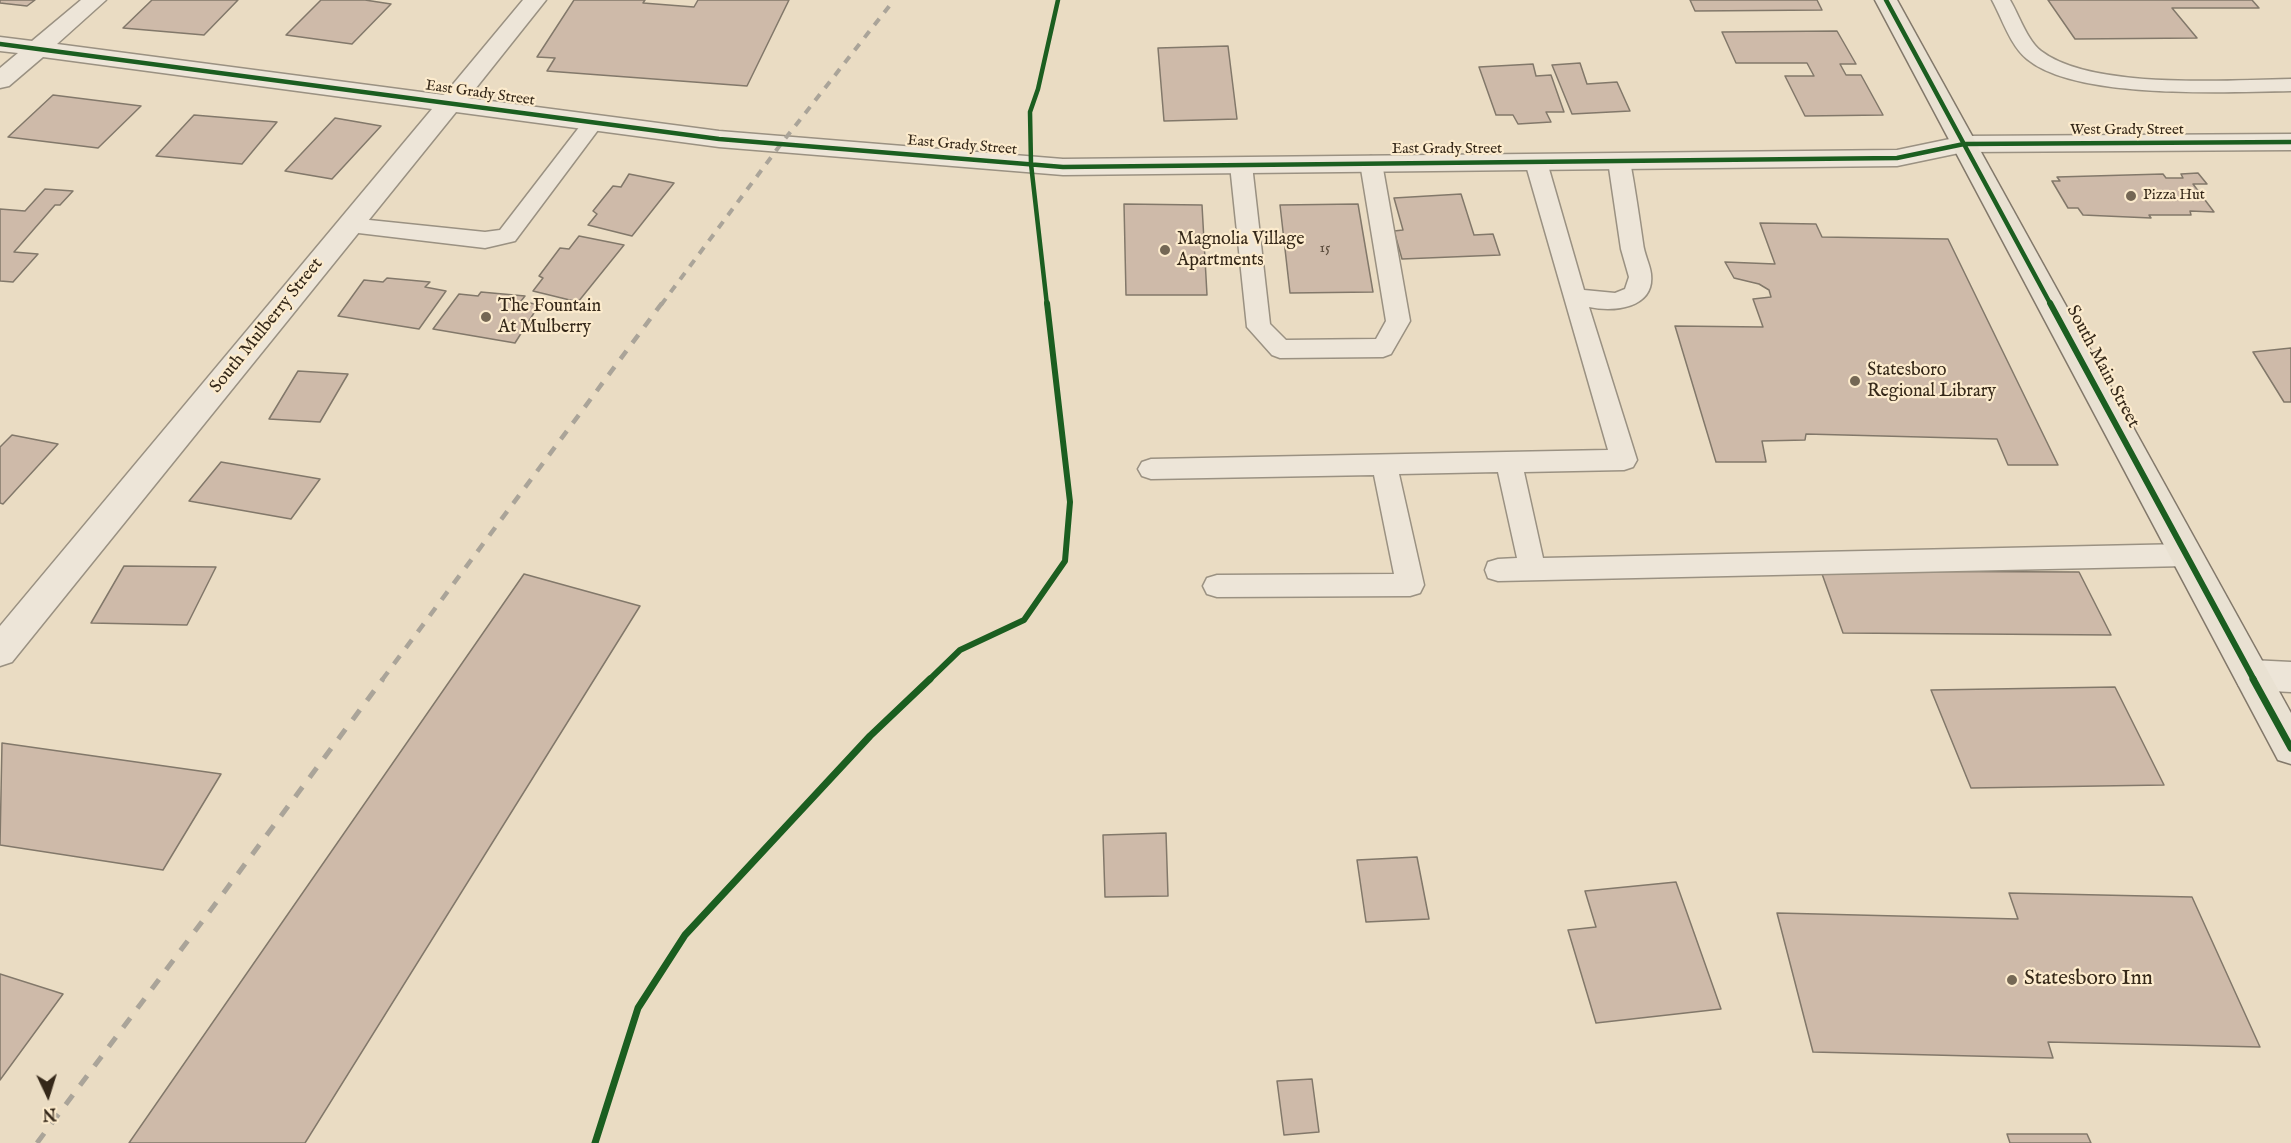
<!DOCTYPE html>
<style>
body{margin:0}
#map{position:relative;width:2291px;height:1143px;overflow:hidden;background:#eadcc3;font-family:"IM FELL English",serif}
canvas{display:block}
.north{position:absolute;left:18px;top:1065px;width:60px;height:60px;-webkit-text-stroke:4px #fcebcd;paint-order:stroke;rotate:176deg;font-size:16px;font-weight:700;line-height:24px;text-align:center;color:#352819}
.north::after{content:'';display:block;margin:auto;width:21px;height:27px;background:#352819;clip-path:polygon(50% 0,100% 100%,50% 72%,0 100%)}
</style>
<div id="map">
<canvas width="2291" height="1143"></canvas>
<div class="north">N</div>
</div>
<script>
const ctx = document.querySelector('canvas').getContext('2d');
ctx.lineJoin = 'round';
function paint(path, color) {
  ctx.fillStyle = color;
  ctx.fill(path, 'evenodd');
}
function stroke(path, color, width, dash) {
  ctx.strokeStyle = color;
  ctx.lineWidth = width;
  ctx.lineCap = dash ? 'butt' : 'round';
  ctx.setLineDash(dash || []);
  ctx.stroke(path);
}
function drawText(font, color, halo, rows, align = 'center') {
  ctx.font = font + ' "IM FELL English",serif';
  ctx.lineWidth = 4.5;
  ctx.setLineDash([]);
  ctx.textBaseline = 'middle';
  ctx.strokeStyle = halo;
  ctx.fillStyle = color;
  for (const [text, x, y, turn = 0] of rows) {
    ctx.save();
    ctx.translate(x, y);
    ctx.rotate((+turn || 0) * Math.PI / 180);
    ctx.textAlign = isNaN(turn) ? turn : align;
    if (halo) ctx.strokeText(text, 0, 0);
    ctx.fillText(text, 0, 0);
    ctx.restore();
  }
}
const building = new Path2D(`
 M 0,0 L 35,0 L 27,6 L 0,3 Z
 M 152,0 L 238,0 L 204,35 L 123,28 Z
 M 321,0 L 365,0 L 391,4 L 352,44 L 286,35 Z
 M 574,0 L 645,0 L 643,3 L 694,7 L 698,0 L 789,0 L 747,86 L 547,71 L 555,58 L 537,57 Z
 M 1690,0 L 1817,0 L 1822,10 L 1695,11 Z
 M 2048,0 L 2252,0 L 2259,8 L 2172,8 L 2197,38 L 2075,39 Z
 M 1837,31 L 1856,64 L 1840,64 L 1846,75 L 1861,75 L 1883,115 L 1805,116 L 1785,76 L 1814,76 L 1807,63 L 1736,63 L 1722,32 Z
 M 1228,46 L 1237,119 L 1164,121 L 1158,48 Z
 M 1580,63 L 1587,84 L 1617,82 L 1630,111 L 1572,114 L 1552,65 Z
 M 1533,64 L 1536,76 L 1551,75 L 1564,112 L 1546,112 L 1551,122 L 1518,124 L 1513,115 L 1496,115 L 1479,67 Z
 M 53,95 L 141,106 L 98,148 L 8,137 Z
 M 194,115 L 277,122 L 242,164 L 156,156 Z
 M 335,118 L 381,126 L 332,179 L 285,171 Z
 M 2198,173 L 2207,184 L 2193,184 L 2214,212 L 2190,211 L 2191,215 L 2149,215 L 2151,218 L 2083,215 L 2078,208 L 2068,208 L 2052,181 L 2060,181 L 2057,177 L 2163,174 L 2166,178 L 2183,178 L 2181,174 Z
 M 629,174 L 674,183 L 632,236 L 588,225 L 597,214 L 593,211 L 613,186 L 621,187 Z
 M 45,189 L 73,191 L 60,205 L 55,205 L 14,252 L 38,254 L 13,282 L 0,281 L 0,209 L 25,211 Z
 M 1461,194 L 1474,235 L 1493,234 L 1500,255 L 1402,259 L 1394,231 L 1403,230 L 1394,198 Z
 M 1124,204 L 1202,205 L 1207,295 L 1126,295 Z
 M 1358,204 L 1373,292 L 1290,293 L 1280,205 Z
 M 1760,223 L 1816,224 L 1822,237 L 1948,239 L 2058,465 L 2008,465 L 1997,439 L 1806,434 L 1805,440 L 1762,441 L 1766,462 L 1716,462 L 1675,326 L 1763,327 L 1753,299 L 1771,297 L 1769,290 L 1759,284 L 1734,278 L 1725,262 L 1775,264 Z
 M 579,236 L 624,245 L 578,302 L 533,291 L 543,278 L 539,276 L 560,248 L 569,249 Z
 M 387,278 L 430,282 L 425,287 L 446,291 L 419,329 L 338,316 L 364,280 L 383,282 Z
 M 481,292 L 525,296 L 521,301 L 539,305 L 515,343 L 433,329 L 459,294 L 478,296 Z
 M 2291,348 L 2291,402 L 2284,402 L 2253,352 Z
 M 298,371 L 348,374 L 320,422 L 269,419 Z
 M 12,435 L 58,444 L 3,504 L 0,503 L 0,447 Z
 M 221,462 L 320,479 L 291,519 L 189,501 Z
 M 124,566 L 216,567 L 187,625 L 91,623 Z
 M 1821,571 L 2079,572 L 2111,635 L 1843,633 Z
 M 524,574 L 640,606 L 305,1143 L 129,1143 Z
 M 2115,687 L 2164,785 L 1971,788 L 1931,690 Z
 M 2,743 L 221,774 L 163,870 L 0,845 Z
 M 1166,833 L 1168,896 L 1105,897 L 1103,835 Z
 M 1417,857 L 1429,919 L 1366,922 L 1357,860 Z
 M 1676,882 L 1721,1009 L 1596,1023 L 1568,930 L 1596,927 L 1585,891 Z
 M 2009,893 L 2192,897 L 2260,1047 L 2048,1042 L 2053,1058 L 1813,1052 L 1777,913 L 2018,919 Z
 M 0,974 L 63,994 L 0,1080 Z
 M 1312,1079 L 1319,1132 L 1284,1135 L 1277,1081 Z
 M 2007,1134 L 2087,1134 L 2091,1143 L 2010,1143 Z`);
paint(building, '#cebaa9');
stroke(building, '#82786a', 1.5);
const lane = new Path2D(`
 M 1992,0 L 2010,0 C 2019,15 2027,40 2041,51 C 2092,90 2228,80 2291,79 L 2291,91 C 2227,92 2076,100 2027,59 C 2010,45 2002,18 1992,0 Z
 M 594,116 L 601,117 L 604,122 L 515,241 L 485,248 L 350,232 L 342,230 L 339,225 L 342,220 L 350,218 L 485,232 L 500,230 L 587,117 Z
 M 1619,154 L 1626,156 L 1630,161 C 1635,188 1639,215 1643,243 C 1644,254 1650,264 1651,274 C 1655,309 1613,312 1589,307 L 1637,460 L 1633,467 L 1624,470 L 1524,472 L 1543,558 L 2186,544 L 2195,547 L 2199,555 L 2195,563 L 2186,566 L 1498,581 L 1488,578 L 1485,570 L 1488,562 L 1498,559 L 1517,558 L 1498,472 L 1399,474 L 1424,585 L 1420,593 L 1410,596 L 1217,597 L 1207,594 L 1203,586 L 1207,578 L 1217,575 L 1394,574 L 1374,475 L 1151,479 L 1142,476 L 1138,469 L 1142,462 L 1151,459 L 1608,450 L 1525,162 L 1529,157 L 1536,155 L 1543,157 L 1547,162 L 1584,290 L 1615,293 L 1625,289 L 1629,277 L 1621,249 L 1608,161 L 1612,156 Z
 M 1371,156 L 1378,158 L 1382,163 L 1410,321 L 1391,354 L 1383,357 L 1280,358 L 1272,355 L 1247,327 L 1230,165 L 1234,160 L 1241,158 L 1248,160 L 1252,165 L 1270,324 L 1286,340 L 1376,339 L 1386,321 L 1360,163 L 1364,158 Z`);
const street = new Path2D(`
 M 81,0 L 106,0 L 57,44 L 444,95 L 523,0 L 546,0 L 468,98 L 719,131 L 1063,159 L 1897,150 L 1964,136 L 2291,134 L 2291,150 L 1964,152 L 1897,166 L 1063,175 L 719,147 L 456,112 L 12,662 L 0,666 L 0,626 L 432,109 L 43,57 L 9,86 L 0,88 L 0,68 L 18,53 L 0,51 L 0,37 L 32,41 Z
 M 2251,660 L 2291,662 L 2291,692 L 2251,690 L 2239,686 L 2234,675 L 2239,664 Z`);
const primary = new Path2D(`
 M 1875,0 L 1897,0 L 2291,713 L 2291,764 L 2278,760 Z`);
stroke(lane, '#9a9182', 3);
stroke(street, '#9a9182', 3);
stroke(primary, '#82786a', 3);
paint(lane, '#ede5d8');
paint(street, '#ede5d8');
paint(primary, '#e9e1d2');
stroke(new Path2D(`
 M 661,305 L 781,144 L 894,0`), '#aaa499', 4, [8, 8]);
stroke(new Path2D(`
 M 382,680 L 662,303`), '#aaa499', 4.5, [10, 10]);
stroke(new Path2D(`
 M 37,1143 L 383,679`), '#aaa499', 5, [12, 12]);
stroke(new Path2D(`
 M 1886,0 L 2051,305
 M 0,44 L 719,139 L 1063,167 L 1897,158 L 1964,144 L 2291,142
 M 1047,305 L 1031,164 L 1030,112 L 1038,89 L 1058,0`), '#1b5e20', 4.5);
stroke(new Path2D(`
 M 2050,303 L 2254,680
 M 929,680 L 960,650 L 1024,620 L 1065,561 L 1070,502 L 1047,303`), '#1b5e20', 6);
stroke(new Path2D(`
 M 2253,679 L 2291,748
 M 595,1143 L 638,1008 L 685,935 L 870,736 L 930,679`), '#1b5e20', 7);
for (const [x, y, r, color] of [
 [2131,196,6,"#746754"],
 [1165,250,6,"#746754"],
 [486,317,6,"#746754"],
 [1855,381,6,"#746754"],
 [2012,980,6,"#746754"]
]) {
  const dot = new Path2D();
  dot.arc(x, y, r, 0, 2 * Math.PI);
  ctx.fillStyle = color;
  ctx.fill(dot);
  stroke(dot, '#fcebcd', 2);
}
drawText('15px', '#352819', '#fcebcd', [
 ["East Grady Street",480,94,8],
 ["West Grady Street",2127,131],
 ["East Grady Street",962,146,5],
 ["East Grady Street",1447,150]
]);
drawText('15px', '#352819', '#fcebcd', [
 ["Pizza Hut",2143,196]
], 'left');
drawText('15px', '#5b4c3d', null, [
 ["15",1325,249]
]);
drawText('18px', '#352819', '#fcebcd', [
 ["Magnolia Village",1177,240],
 ["Apartments",1177,261],
 ["The Fountain",498,307],
 ["At Mulberry",498,328],
 ["Statesboro",1867,371],
 ["Regional Library",1867,392]
], 'left');
drawText('18px', '#352819', '#fcebcd', [
 ["South Mulberry Street",267,326,-51],
 ["South Main Street",2102,367,62]
]);
drawText('21px', '#352819', '#fcebcd', [
 ["Statesboro Inn",2024,980]
], 'left');
</script>
